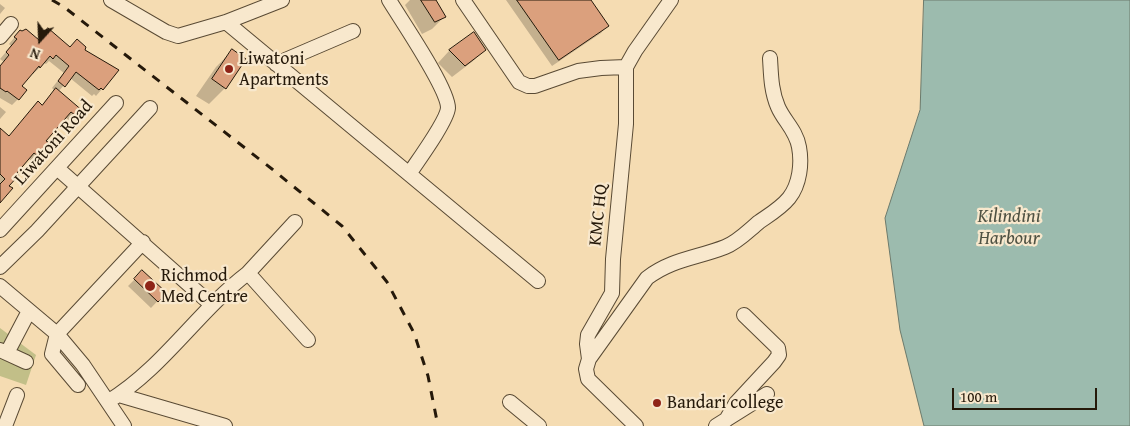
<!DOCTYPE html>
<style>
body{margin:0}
#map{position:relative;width:1130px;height:426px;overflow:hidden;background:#f5dcb2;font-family:"Gentium Book Plus",serif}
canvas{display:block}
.north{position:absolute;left:15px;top:15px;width:50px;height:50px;-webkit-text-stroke:4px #f8e8cd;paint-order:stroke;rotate:200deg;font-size:14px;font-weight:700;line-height:20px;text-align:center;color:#25190a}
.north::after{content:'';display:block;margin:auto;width:18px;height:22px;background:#25190a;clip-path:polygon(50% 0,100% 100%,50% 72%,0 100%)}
.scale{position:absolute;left:952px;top:388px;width:145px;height:22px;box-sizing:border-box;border:2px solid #25190a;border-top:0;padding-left:6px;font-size:15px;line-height:18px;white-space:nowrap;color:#25190a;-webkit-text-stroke:4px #f8e8cd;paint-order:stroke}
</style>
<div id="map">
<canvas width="1130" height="426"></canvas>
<div class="north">N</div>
<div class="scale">100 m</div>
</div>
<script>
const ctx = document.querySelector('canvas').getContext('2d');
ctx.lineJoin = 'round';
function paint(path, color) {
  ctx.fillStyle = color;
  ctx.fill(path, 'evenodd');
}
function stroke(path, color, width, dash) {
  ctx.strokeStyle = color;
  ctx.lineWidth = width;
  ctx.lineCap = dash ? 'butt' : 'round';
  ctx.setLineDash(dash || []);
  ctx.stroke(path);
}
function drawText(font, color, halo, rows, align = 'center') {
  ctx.font = font + ' "Gentium Book Plus",serif';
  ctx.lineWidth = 4.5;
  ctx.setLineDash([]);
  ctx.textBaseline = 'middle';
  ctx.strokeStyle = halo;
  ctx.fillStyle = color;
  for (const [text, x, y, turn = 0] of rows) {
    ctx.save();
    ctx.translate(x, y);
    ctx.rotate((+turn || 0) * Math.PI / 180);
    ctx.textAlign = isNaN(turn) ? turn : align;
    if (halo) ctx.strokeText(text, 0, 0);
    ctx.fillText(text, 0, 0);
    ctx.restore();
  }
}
paint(new Path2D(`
 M 0,328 L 36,355 L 26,385 L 0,376 Z`), '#c2bf88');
const water = new Path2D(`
 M 924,0 L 1130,0 L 1130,426 L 924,426 L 900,330 L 885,218 L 920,110 Z`);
paint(water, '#9cbbae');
stroke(water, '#6c7a6c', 1);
paint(new Path2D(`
 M 410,0 L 435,0 L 444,17 L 432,29 L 422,34 L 405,5 Z
 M 506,0 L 590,0 L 607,26 L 601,33 L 552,66 Z
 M 0,4 L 5,8 L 0,14 Z
 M 48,30 L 70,48 L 84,51 L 102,89 L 96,96 L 94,94 L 92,96 L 70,78 L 58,92 L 82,112 L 72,123 L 65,117 L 45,141 L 38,156 L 32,162 L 28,158 L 15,173 L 0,202 L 0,143 L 9,137 L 38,102 L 42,106 L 55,91 L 52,88 L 64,73 L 49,61 L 46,64 L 44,63 L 33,74 L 32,72 L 20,86 L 18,99 L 12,105 L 0,98 L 0,67 L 4,62 L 0,59 L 11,46 L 9,44 L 20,31 L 39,40 Z
 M 474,34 L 485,49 L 473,61 L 452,77 L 438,63 L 449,51 Z
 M 232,51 L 225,88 L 209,104 L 196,96 L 216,67 Z
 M 0,107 L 6,112 L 0,119 Z
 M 142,272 L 165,293 L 151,308 L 128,286 Z`), '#0003');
const building = new Path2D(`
 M 421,0 L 436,0 L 446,17 L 435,22 Z
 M 517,0 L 591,0 L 609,26 L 559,60 Z
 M 48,28 L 70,47 L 77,39 L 86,47 L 85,50 L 119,70 L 103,90 L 101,88 L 99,90 L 76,72 L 65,87 L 58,81 L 69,66 L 56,55 L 53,59 L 50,56 L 40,68 L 39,66 L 22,86 L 27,90 L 19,100 L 7,91 L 6,92 L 0,88 L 0,66 L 9,55 L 6,52 L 17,39 L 14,37 L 20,30 L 22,31 L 26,29 L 39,40 Z
 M 474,32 L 486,50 L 465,66 L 449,50 Z
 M 232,49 L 246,59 L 226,89 L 212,79 Z
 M 56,88 L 84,112 L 79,118 L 71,112 L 46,141 L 50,143 L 39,157 L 34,153 L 17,173 L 19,175 L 9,186 L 13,188 L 0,203 L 0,184 L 5,179 L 0,174 L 0,128 L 9,136 L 38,101 L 42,105 Z
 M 142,270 L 167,293 L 158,302 L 134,279 Z`);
paint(building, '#dba07d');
stroke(building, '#25190a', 1);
const minor = new Path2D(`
 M 111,0 L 166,32 L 178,36 L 226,22 L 282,0
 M 389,0 C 401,20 448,88 448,108 C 447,121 417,162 409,174
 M 463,0 L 519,82 L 528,86 L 535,86 L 578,71 L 601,68 L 626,67
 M 226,22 L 538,281
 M 0,37 L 11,24
 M 276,64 L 353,31
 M 57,168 L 212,305
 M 0,230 L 116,103
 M 0,267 L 37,231 L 150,108
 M 248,273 L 295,222
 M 0,286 L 57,334 L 83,365 L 124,426
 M 0,350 L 26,362
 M 7,353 L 29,311
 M 589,359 L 587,344 L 588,335 L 612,293 L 613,259 L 626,124 L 626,67 L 635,51 L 671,0
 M 78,385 L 52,354 L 57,334 L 143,242
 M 119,395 L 225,426
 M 109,401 C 163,368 198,311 248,273 L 308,340
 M 510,402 L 539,426
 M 726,420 L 736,403 L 774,362 L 779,355 L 778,348 L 744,315
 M 5,426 L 17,395
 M 636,426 L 588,379 L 586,369 L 589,359 L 647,278 C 672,259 697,258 725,247 C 738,242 748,231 759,222 C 769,215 781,208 789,198 C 800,184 802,163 799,147 C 796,130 784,121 778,107 C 771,91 771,74 770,58
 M 716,426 L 767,394`);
stroke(minor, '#594a34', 16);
stroke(minor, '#f8e8cd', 14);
stroke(new Path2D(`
 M 52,0 L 64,7 L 272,169 L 342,226 L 387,282 L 414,333 L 428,376 L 438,426`), '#25190a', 3, [9, 9]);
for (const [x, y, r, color] of [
 [229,69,5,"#8f2418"],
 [150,286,6,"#8f2418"],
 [657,403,5,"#8f2418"]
]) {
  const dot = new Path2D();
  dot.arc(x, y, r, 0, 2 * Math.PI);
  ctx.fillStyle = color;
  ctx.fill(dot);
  stroke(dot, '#f8e8cd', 2);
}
drawText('18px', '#25190a', '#f8e8cd', [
 ["Liwatoni",239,59],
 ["Apartments",239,80],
 ["Richmod",161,276],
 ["Med Centre",161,297],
 ["Bandari college",667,403]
], 'left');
drawText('18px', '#25190a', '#f8e8cd', [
 ["Liwatoni Road",54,143,-48],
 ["KMC HQ",599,215,-84]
]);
drawText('italic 19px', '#4f5243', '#f8e8cd', [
 ["Kilindini",1009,217],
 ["Harbour",1009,239]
]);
</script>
